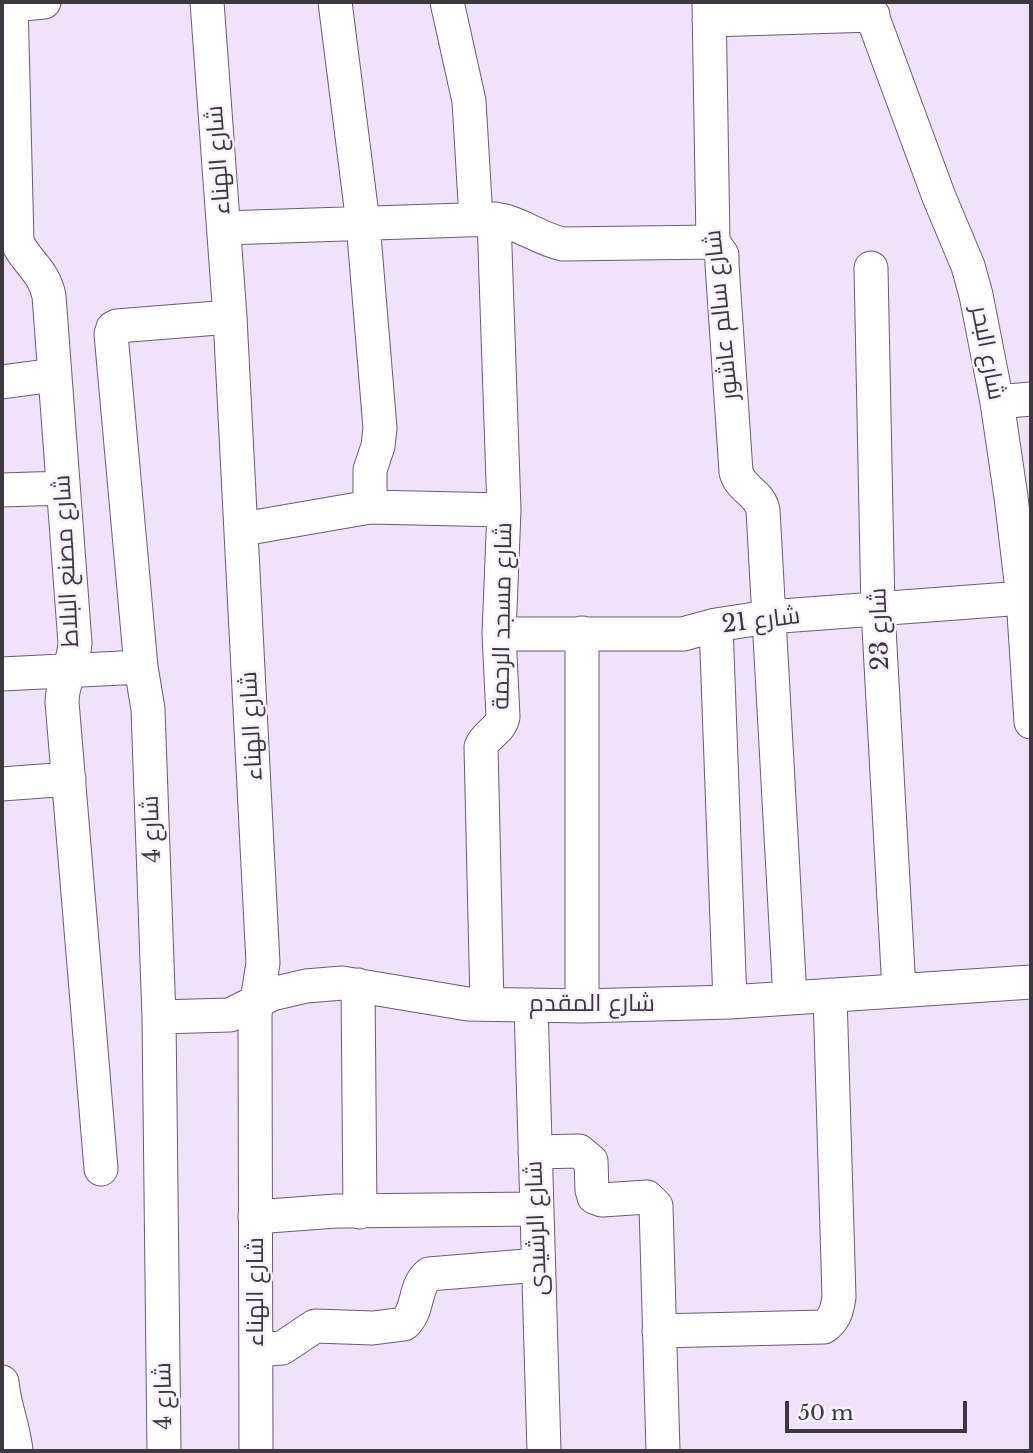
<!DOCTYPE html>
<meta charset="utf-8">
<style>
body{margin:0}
#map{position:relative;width:1033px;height:1453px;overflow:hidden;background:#f0e2f9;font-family:"Libre Baskerville",serif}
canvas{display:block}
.frame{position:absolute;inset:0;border:4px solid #3d3740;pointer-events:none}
.scale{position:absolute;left:785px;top:1401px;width:182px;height:32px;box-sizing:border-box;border:4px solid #3d3740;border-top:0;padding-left:9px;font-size:21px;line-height:24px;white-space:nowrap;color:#3d3740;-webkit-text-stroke:5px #f8f2fc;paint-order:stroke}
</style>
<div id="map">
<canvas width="1033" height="1453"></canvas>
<div class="frame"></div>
<div class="scale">50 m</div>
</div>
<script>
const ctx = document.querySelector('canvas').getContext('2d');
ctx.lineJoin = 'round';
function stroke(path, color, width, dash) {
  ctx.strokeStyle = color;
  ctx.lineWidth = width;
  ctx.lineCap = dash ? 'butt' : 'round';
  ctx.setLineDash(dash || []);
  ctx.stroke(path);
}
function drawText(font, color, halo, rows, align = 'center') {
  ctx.font = font + ' "Libre Baskerville",Cairo,serif';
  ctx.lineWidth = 5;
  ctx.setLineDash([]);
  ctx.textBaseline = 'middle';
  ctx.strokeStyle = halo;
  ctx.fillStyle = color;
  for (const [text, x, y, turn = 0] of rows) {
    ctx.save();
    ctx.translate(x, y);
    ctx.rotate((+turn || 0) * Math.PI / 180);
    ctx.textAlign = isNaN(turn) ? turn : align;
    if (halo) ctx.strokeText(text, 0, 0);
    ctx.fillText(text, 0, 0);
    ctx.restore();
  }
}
const minor = new Path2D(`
 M 11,2 L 17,242 C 27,263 44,271 49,296 L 75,643 C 74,664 62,681 62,702 L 101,1169
 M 207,2 L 230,317 L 263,963 L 255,1014 L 256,1451
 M 335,2 L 363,223 L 380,428 L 378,446 L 370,470 L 370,507
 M 447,2 L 469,101 L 476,219
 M 709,2 L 713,242 L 722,255 L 722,264 L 736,472 C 741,490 759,492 763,510 L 790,998
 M 867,2 L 939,197 L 968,266 L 976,295 L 997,402 L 1011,497 L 1023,598 L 1031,722
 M 2,6 L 44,2
 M 709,20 L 873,15
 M 224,228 L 494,219 C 520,222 538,239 563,244 L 713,242
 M 871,268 L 878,610 L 899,990
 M 2,382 L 55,375
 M 997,402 L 1031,399
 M 2,490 L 63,488
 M 243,529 L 370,507 L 504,510
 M 716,625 L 730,1002
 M 582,633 L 582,1006
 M 499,634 L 683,634 L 716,625 L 768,617 L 1023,598
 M 2,674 L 141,667
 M 2,784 L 69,779
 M 358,985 L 360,1212
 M 487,1004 L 481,747 C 486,734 500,731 503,717 L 499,634 L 504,510 L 494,219
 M 531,1005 L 544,1451
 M 159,1017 L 230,1015 L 272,994 L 306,986 L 342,983 L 468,1004 L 582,1006 L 730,1002 L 1031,982
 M 535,1152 L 579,1151 L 591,1161 L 592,1190 L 594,1197 L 602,1200 L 647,1197 L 656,1206 L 663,1451
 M 255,1217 L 336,1211 L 537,1209
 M 659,1331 L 824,1327 C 835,1319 837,1310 839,1297 L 830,995
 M 256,1350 L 282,1348 L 315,1326 L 373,1328 L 404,1324 C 420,1310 413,1287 429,1274 L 538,1265
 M 2,1382 C 4,1406 14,1428 16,1451
 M 164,1451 L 159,1017 L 148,709 L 141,667 L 111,334 L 113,328 L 117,326 L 230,317`);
stroke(minor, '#695d71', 35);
stroke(minor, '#fff', 33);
drawText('24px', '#3d3740', '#f8f2fc', [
 ["شارع الهناء",219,160,-94],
 ["شارع سالم عاشور",722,315,-96],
 ["شارع البحر",987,353,79],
 ["شارع مصنع البلاط",67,561,-93],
 ["شارع مسجد الرحمة",503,616,-89],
 ["شارع 21",761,621,-7],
 ["شارع 23",880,629,-92],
 ["شارع الهناء",252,726,-93],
 ["شارع 4",152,829,-92],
 ["شارع المقدم",592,1004],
 ["شارع الرشيدى",537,1228,-92],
 ["شارع الهناء",256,1292,-90],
 ["شارع 4",164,1396,-91]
]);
</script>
